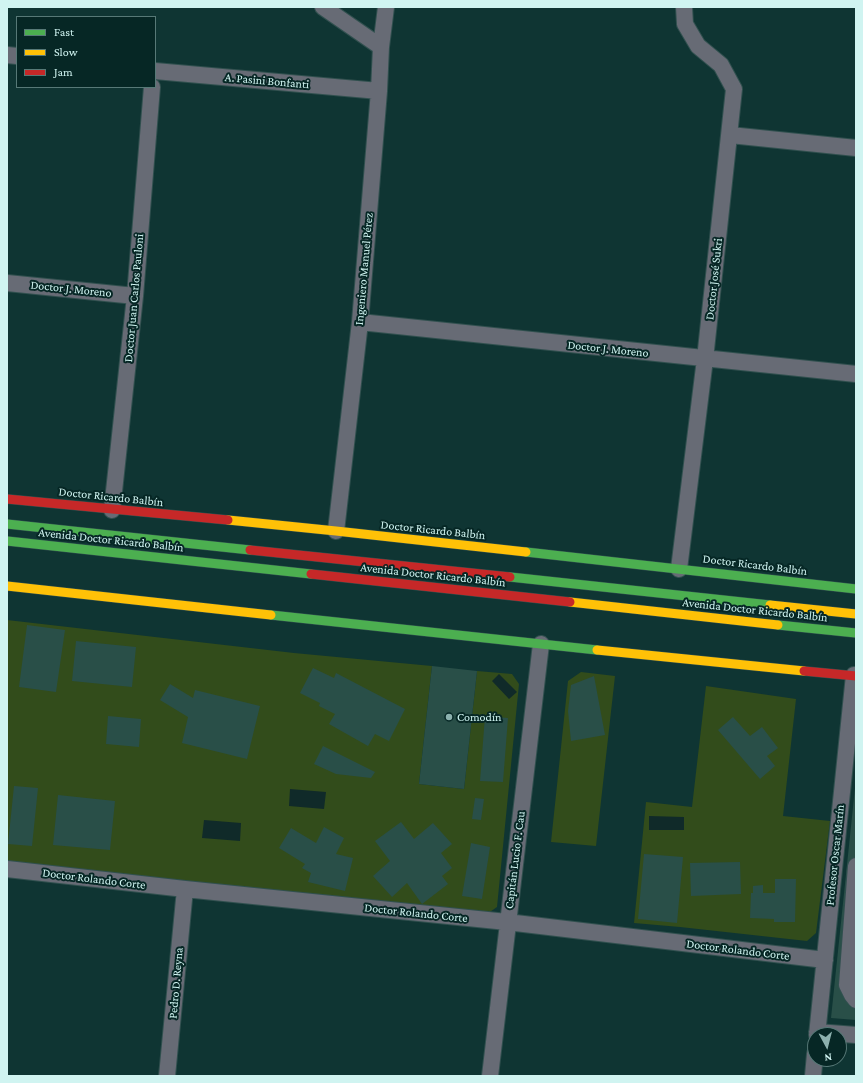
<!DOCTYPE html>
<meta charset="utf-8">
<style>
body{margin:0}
#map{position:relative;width:863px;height:1083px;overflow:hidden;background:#0f3533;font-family:"Crimson Pro",serif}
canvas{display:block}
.frame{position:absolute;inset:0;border:8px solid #d0f4f1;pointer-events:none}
.legend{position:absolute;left:16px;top:16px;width:140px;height:72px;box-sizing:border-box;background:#062725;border:1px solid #577977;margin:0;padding:5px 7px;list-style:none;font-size:12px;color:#d0f4f1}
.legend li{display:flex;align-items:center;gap:8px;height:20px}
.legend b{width:20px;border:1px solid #577977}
.north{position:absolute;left:807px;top:1027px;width:40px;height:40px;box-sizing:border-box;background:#062725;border:1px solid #577977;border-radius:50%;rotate:173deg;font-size:11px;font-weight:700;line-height:16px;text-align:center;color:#d0f4f1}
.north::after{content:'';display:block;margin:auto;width:14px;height:18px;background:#8cb1ae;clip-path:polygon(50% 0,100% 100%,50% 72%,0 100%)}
</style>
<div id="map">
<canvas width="863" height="1083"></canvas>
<div class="frame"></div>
<ul class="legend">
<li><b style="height:5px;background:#4caf50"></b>Fast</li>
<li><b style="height:5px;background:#ffc107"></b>Slow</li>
<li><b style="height:5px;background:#c62828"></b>Jam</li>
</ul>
<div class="north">N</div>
</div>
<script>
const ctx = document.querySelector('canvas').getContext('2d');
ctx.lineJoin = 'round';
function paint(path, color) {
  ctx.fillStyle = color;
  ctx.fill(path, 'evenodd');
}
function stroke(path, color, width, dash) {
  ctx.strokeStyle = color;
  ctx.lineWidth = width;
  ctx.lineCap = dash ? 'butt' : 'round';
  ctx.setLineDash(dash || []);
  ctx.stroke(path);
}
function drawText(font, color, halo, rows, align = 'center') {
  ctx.font = font + ' "Crimson Pro",serif';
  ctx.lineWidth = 4;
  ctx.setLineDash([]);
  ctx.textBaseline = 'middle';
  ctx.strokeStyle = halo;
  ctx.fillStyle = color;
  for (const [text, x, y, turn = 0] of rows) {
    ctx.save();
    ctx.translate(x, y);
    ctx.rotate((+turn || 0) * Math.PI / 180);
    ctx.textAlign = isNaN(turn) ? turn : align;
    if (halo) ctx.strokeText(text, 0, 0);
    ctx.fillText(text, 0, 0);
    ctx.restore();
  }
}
paint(new Path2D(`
 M 7,620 L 294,653 L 432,666 L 419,784 L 464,789 L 477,671 L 512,674 L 519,684 L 497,907 L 487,914 L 7,862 Z
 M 581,672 L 615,676 L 596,846 L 551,842 L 568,681 Z
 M 706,686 L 796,699 L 783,816 L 830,821 L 816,933 L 807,941 L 680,927 L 634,923 L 646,802 L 692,807 Z`), '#324c1b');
paint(new Path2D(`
 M 499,674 L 517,692 L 509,699 L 492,681 Z
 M 290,789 L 326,792 L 324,809 L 289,806 Z
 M 649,816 L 684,817 L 684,830 L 649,830 Z
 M 204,820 L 241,823 L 240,841 L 202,838 Z`), '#102a29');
paint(new Path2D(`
 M 27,625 L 65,630 L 56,692 L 19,687 Z
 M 76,641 L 136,647 L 132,687 L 72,681 Z
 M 432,666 L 477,671 L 464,789 L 419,784 Z
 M 313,668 L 334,678 L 336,673 L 405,709 L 389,741 L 375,734 L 368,746 L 329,724 L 335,714 L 319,706 L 320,703 L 300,693 Z
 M 594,676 L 605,735 L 571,741 L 568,711 L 571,685 Z
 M 170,684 L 193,698 L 195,690 L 260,706 L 247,759 L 182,743 L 188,717 L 160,700 Z
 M 108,716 L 141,719 L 139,747 L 106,744 Z
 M 485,716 L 508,718 L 503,782 L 480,781 Z
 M 733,717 L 750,736 L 762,727 L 778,748 L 767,756 L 775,766 L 760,779 L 718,730 Z
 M 323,746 L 375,772 L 371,778 L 336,774 L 314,764 Z
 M 14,786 L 38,788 L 32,846 L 8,844 Z
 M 855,788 L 856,788 L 856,1020 L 831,1018 Z
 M 58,795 L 115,801 L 110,850 L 53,845 Z
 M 475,798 L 484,799 L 481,820 L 472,819 Z
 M 401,822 L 414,839 L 433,823 L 452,844 L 441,853 L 452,868 L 442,876 L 448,884 L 422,904 L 407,883 L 392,897 L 373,876 L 390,861 L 375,841 Z
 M 324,827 L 344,838 L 336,854 L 353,858 L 345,891 L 308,882 L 311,873 L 302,868 L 305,864 L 279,848 L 291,828 L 316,843 Z
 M 471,843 L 490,847 L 482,899 L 462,896 Z
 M 644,854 L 683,857 L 677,923 L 638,919 Z
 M 740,862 L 741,894 L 691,896 L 690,863 Z
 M 775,879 L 796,879 L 795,922 L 774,922 L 774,919 L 750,918 L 751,893 L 753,893 L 753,886 L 763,885 L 763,893 L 775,893 Z`), '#294f48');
const street = new Path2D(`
 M 323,7 L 381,47
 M 7,55 L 17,56
 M 155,71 L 379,91
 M 730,135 L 856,148
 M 7,283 L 135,296
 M 360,322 L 856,374
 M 112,510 L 135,296 L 152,87
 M 336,531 L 360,322 L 379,91 L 381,47 L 386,7
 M 679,569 L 705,359 L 734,89 L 721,65 L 698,46 L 685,24 L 684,7
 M 856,866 L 847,985 L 852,995 L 856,1000
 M 7,869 L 185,889 L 507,922 L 825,960
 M 817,1032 L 856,1035
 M 817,1035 L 854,675
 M 167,1076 L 185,889
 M 490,1076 L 541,644
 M 813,1076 L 815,1054`);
const fast = new Path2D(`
 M 7,524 L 250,550
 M 7,541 L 311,574
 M 526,552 L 856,589
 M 510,577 L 770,605
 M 271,615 L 597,650
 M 778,625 L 856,633`);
const slow = new Path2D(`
 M 228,520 L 336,531 L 526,552
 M 7,586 L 271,615
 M 570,602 L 778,625
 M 770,605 L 856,614
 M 597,650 L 804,671`);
const jam = new Path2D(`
 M 7,499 L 228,520
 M 250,550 L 510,577
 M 311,574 L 570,602
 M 804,671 L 856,676`);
stroke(street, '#31504f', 18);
stroke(fast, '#31504f', 10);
stroke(slow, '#31504f', 10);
stroke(jam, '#31504f', 10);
stroke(street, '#676b75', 16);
stroke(fast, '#4caf50', 9);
stroke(slow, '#ffc107', 9);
stroke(jam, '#c62828', 9);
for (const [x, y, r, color] of [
 [449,717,4,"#8cb1ae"]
]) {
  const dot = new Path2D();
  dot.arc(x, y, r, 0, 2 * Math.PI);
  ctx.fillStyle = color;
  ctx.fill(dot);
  stroke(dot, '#062725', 1.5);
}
drawText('12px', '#d0f4f1', '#062725', [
 ["A. Pasini Bonfanti",267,81,5],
 ["Ingeniero Manuel Pérez",364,269,-85],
 ["Doctor José Sukri",714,279,-84],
 ["Doctor J. Moreno",71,289,6],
 ["Doctor Juan Carlos Pauloni",134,298,-85],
 ["Doctor J. Moreno",608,349,6],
 ["Doctor Ricardo Balbín",111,497,6],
 ["Doctor Ricardo Balbín",433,530,6],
 ["Avenida Doctor Ricardo Balbín",111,540,6],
 ["Doctor Ricardo Balbín",755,565,7],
 ["Avenida Doctor Ricardo Balbín",433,575,6],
 ["Avenida Doctor Ricardo Balbín",755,610,6],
 ["Profesor Oscar Marín",835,855,-84],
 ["Capitán Lucio F. Cau",515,860,-83],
 ["Doctor Rolando Corte",94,879,7],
 ["Doctor Rolando Corte",416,913,6],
 ["Doctor Rolando Corte",738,950,7],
 ["Pedro D. Reyna",176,983,-85]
]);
drawText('12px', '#d0f4f1', '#062725', [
 ["Comodín",457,717]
], 'left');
</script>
